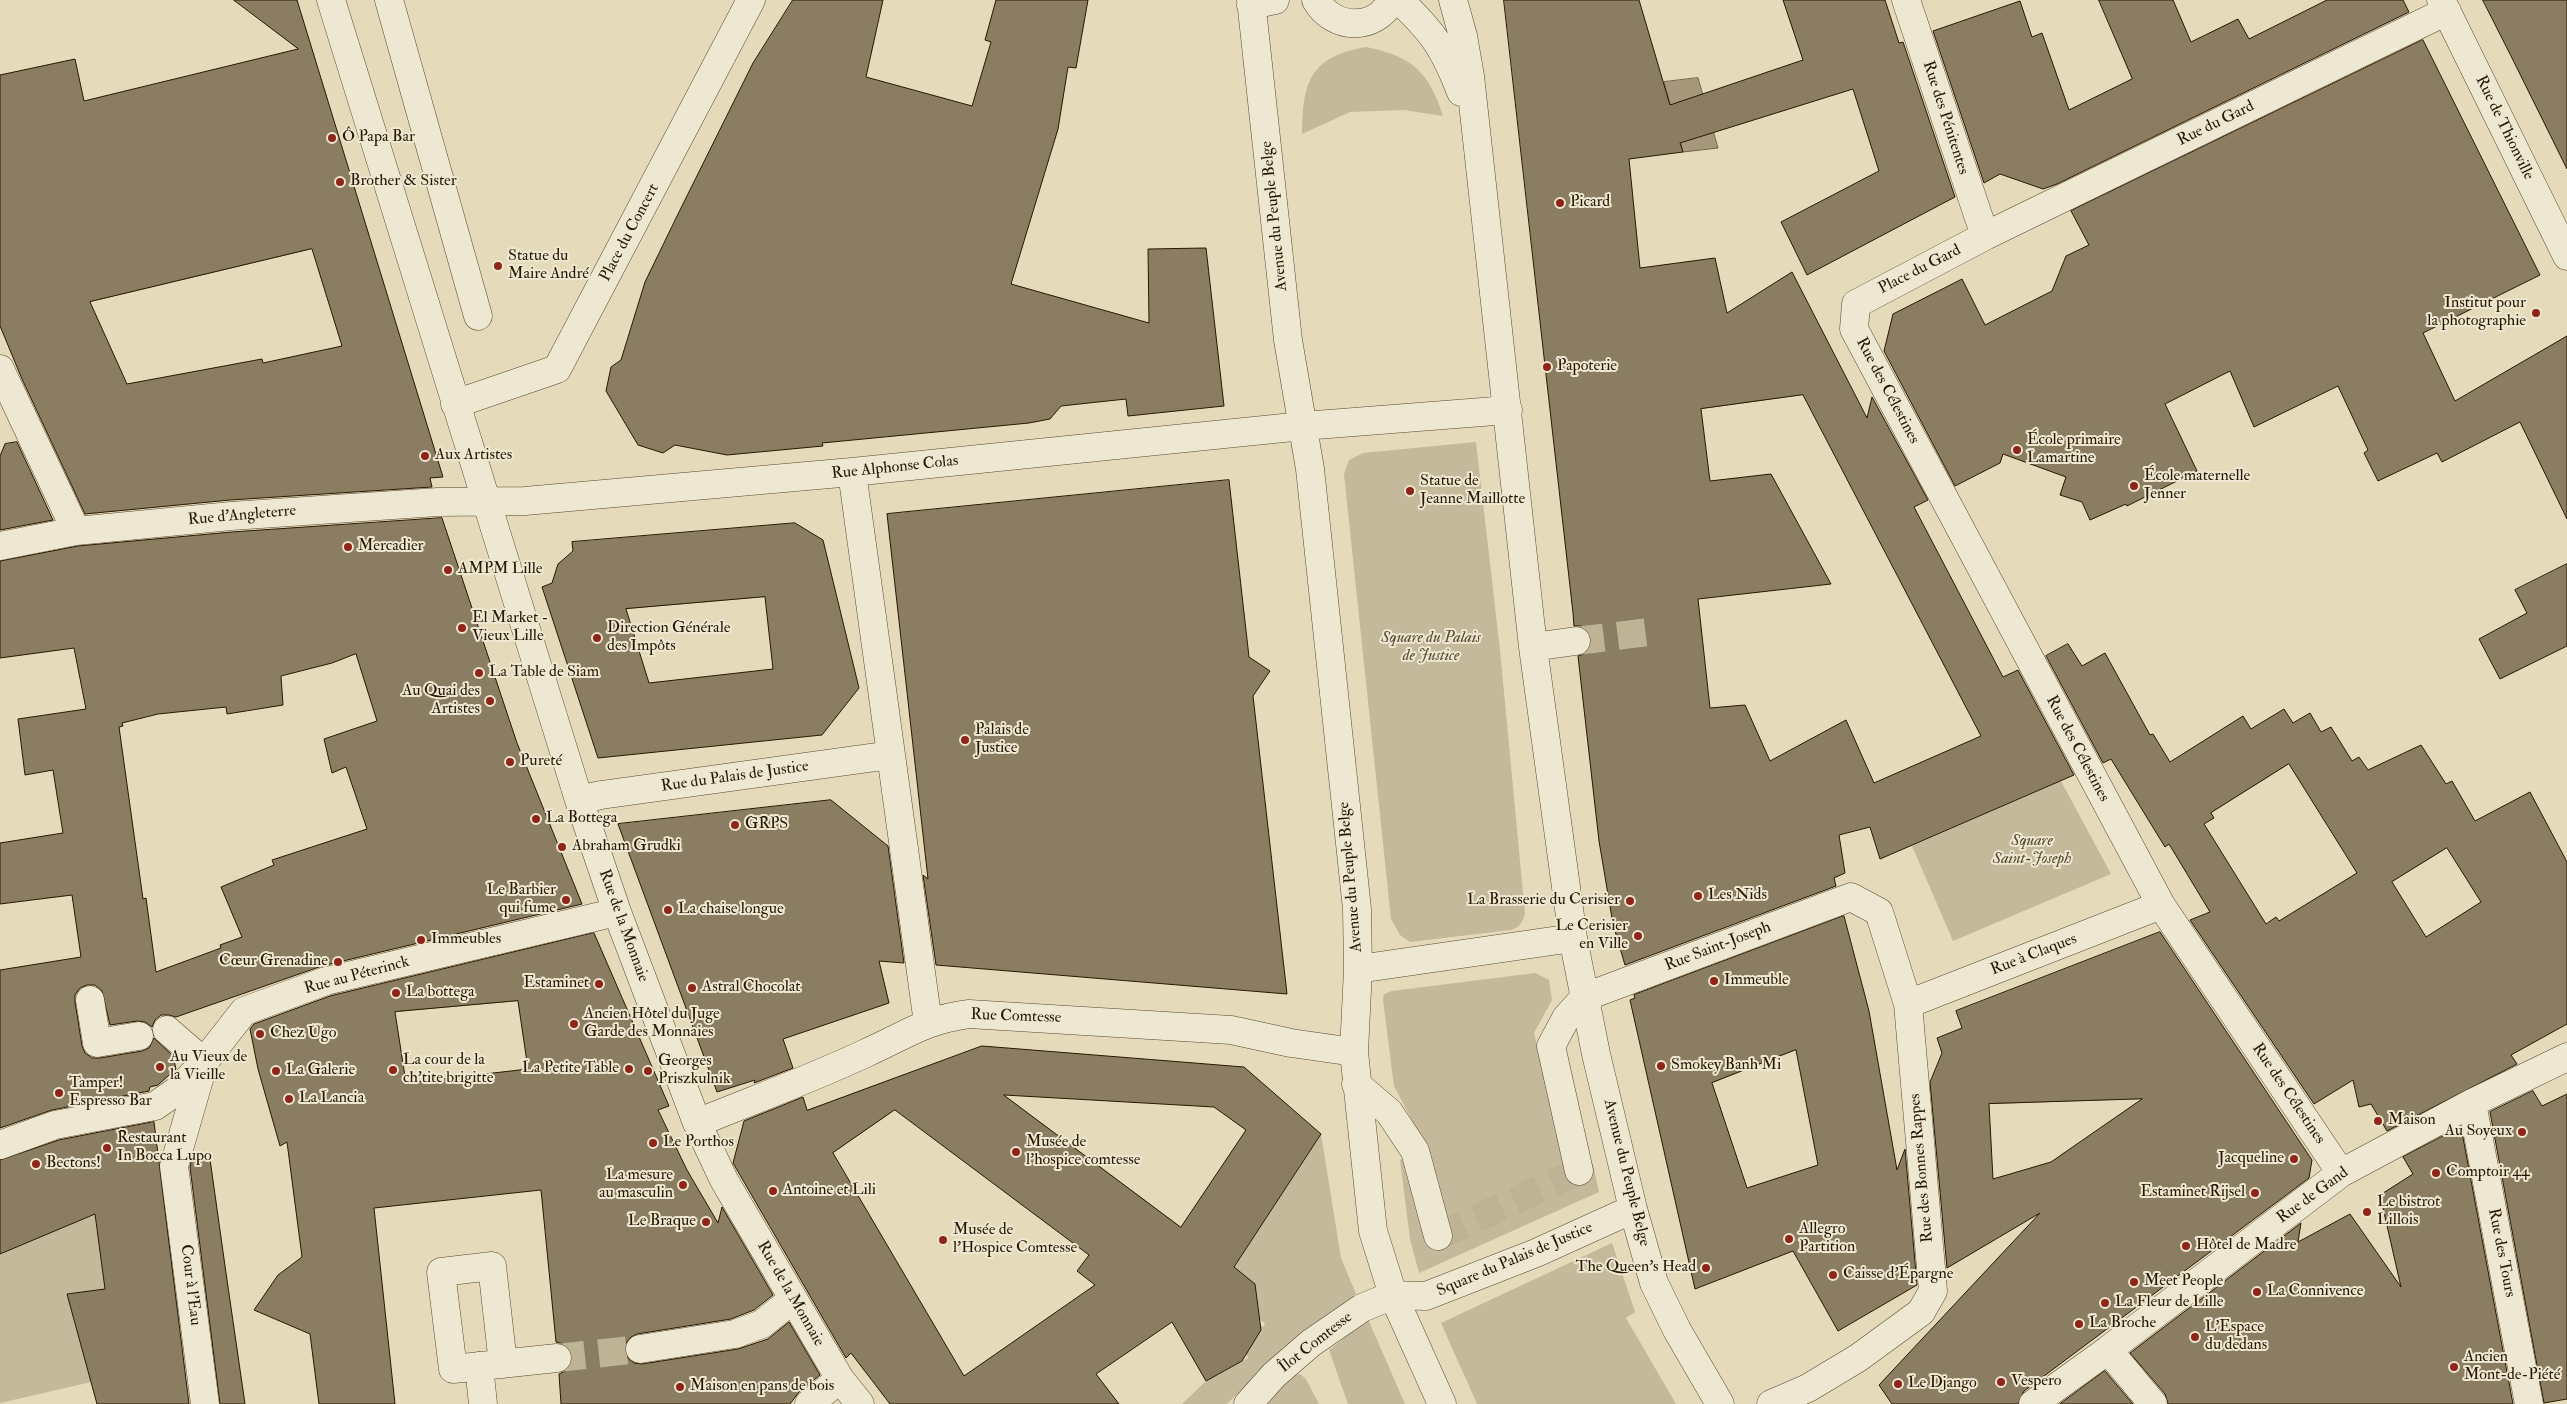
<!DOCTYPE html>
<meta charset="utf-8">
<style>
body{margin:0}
canvas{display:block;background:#e5daba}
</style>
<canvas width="2567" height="1404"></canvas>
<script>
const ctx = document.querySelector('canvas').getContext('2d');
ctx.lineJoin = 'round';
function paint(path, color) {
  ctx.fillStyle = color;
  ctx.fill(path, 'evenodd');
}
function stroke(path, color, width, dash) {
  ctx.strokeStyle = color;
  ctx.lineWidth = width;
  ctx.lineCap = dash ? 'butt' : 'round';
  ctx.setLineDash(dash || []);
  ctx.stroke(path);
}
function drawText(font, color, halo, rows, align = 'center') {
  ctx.font = font + ' "IM FELL Double Pica",serif';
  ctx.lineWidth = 4;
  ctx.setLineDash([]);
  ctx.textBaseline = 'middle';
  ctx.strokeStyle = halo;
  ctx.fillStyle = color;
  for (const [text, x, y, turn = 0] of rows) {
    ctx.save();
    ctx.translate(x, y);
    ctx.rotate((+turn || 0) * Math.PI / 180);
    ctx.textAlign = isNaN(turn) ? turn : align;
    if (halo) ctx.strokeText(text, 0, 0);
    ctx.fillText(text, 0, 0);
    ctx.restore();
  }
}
paint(new Path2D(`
 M 1366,47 C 1411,56 1429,71 1443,116 L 1404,110 L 1350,112 L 1302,134 C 1303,82 1309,57 1366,47 Z
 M 1476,442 L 1500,650 L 1525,914 C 1522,922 1520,928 1511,930 L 1410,942 L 1400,935 L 1391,919 L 1344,474 L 1349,460 L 1363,453 Z
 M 2061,781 L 2111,874 L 1953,941 L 1912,846 Z
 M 1535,973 L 1549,980 L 1552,1000 L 1534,1033 L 1568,1170 L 1593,1164 L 1599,1192 L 1419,1273 L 1410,1239 L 1400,1160 L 1426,1147 L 1394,1086 L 1383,1000 L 1384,994 L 1392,991 Z
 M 1321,1134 L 1341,1258 L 1356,1294 L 1264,1367 L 1227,1404 L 1182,1404 L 1206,1381 L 1248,1358 L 1245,1351 L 1258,1324 L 1263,1327 L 1265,1323 L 1260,1320 L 1255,1284 L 1234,1267 Z
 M 92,1196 L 105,1289 L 67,1294 L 126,1374 L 0,1403 L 0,1254 Z
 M 1612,1243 L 1635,1312 L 1626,1318 L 1676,1404 L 1477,1404 L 1441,1323 Z
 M 1368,1319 L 1405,1404 L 1348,1404 L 1329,1350 Z
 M 1300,1374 L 1306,1379 L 1319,1404 L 1260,1404 L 1292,1376 Z`), '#c5b99b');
const water = new Path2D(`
 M 1698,78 L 1718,148 L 1683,152 L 1664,82 Z`);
paint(water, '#a5987b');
stroke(water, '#73654a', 1);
const building = new Path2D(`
 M 234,0 L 297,0 L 443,477 L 430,478 L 432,487 L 230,500 L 85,514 L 22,379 L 0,326 L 0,75 L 75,59 L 84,101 L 298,49 ZM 312,249 L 342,346 L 263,363 L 262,359 L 127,384 L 90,302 Z
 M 793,0 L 883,0 L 866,77 L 972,106 L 991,42 L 985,40 L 996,0 L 1088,0 L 1076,68 L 1068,67 L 1058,129 L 1011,284 L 1149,323 L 1148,249 L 1206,248 L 1224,406 L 1128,416 L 1126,399 L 1061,406 L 1050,419 L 1029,423 L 822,443 L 823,446 L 727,455 L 675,445 L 663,453 L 638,445 L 606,391 L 611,367 L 621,360 L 645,282 L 678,214 L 753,63 Z
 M 1504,0 L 1639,0 L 1670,105 L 1803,60 L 1783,0 L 1885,0 L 1899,43 L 1903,42 L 1955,197 L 1807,275 L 1781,222 L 1879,171 L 1853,89 L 1680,143 L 1683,152 L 1629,159 L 1640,268 L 1715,258 L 1727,313 L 1792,272 L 1867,418 L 1872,397 L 1928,500 L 1914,507 L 2003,677 L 2018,670 L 2074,775 L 1880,859 L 1870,827 L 1839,835 L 1845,873 L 1834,878 L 1836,886 L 1625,965 L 1613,924 L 1599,841 L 1578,656 L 1586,653 L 1591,646 L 1591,639 L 1588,631 L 1581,626 L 1574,626 L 1573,613 ZM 1803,395 L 1981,736 L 1874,783 L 1846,720 L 1770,761 L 1745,705 L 1710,708 L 1698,599 L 1831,584 L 1771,474 L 1710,481 L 1701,409 Z
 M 2099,0 L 2173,0 L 2191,42 L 2238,19 L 2249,39 L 2327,0 L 2403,0 L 2409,12 L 2057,184 L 2043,189 L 2000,174 L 1984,183 L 1933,31 L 2020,1 L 2032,37 L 2042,33 L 2069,110 L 2132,79 Z
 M 2483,0 L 2567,0 L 2567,169 L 2511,56 Z
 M 2423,40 L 2540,275 L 2423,333 L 2455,401 L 2567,336 L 2567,519 L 2520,422 L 2442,462 L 2437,453 L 2378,481 L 2364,453 L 2368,450 L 2338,386 L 2254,427 L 2230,371 L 2165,404 L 2197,471 L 2127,506 L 2126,504 L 2090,520 L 2082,502 L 2060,495 L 2066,477 L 2003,454 L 2000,463 L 1955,486 L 1884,351 L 1893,314 L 1962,279 L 1985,325 L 2052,291 L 2066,256 L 2089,245 L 2071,211 Z
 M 17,442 L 53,520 L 0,530 L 0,456 L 5,444 Z
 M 1229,480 L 1249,657 L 1270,671 L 1253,696 L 1287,994 L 936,965 L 923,875 L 928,879 L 887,514 Z
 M 442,518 L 517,743 L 582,904 L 322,966 L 176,1017 L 169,1015 L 161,1015 L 155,1020 L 152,1027 L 145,1022 L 137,1021 L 110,1025 L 102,991 L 95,985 L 87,985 L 80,988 L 75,995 L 75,1002 L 82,1046 L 85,1053 L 92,1058 L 100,1058 L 142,1051 L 149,1048 L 154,1038 L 173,1056 L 176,1069 L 158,1085 L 150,1087 L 149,1091 L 52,1110 L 0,1128 L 0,970 L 81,957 L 72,895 L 0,904 L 0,843 L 63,833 L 53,770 L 25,775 L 18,719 L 86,709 L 74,648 L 0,658 L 0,561 L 78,546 L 232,532 ZM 356,654 L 377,721 L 324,739 L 332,773 L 346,767 L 367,829 L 272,860 L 274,865 L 221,887 L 242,937 L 220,945 L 221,948 L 156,972 L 146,898 L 143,899 L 119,727 L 123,726 L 122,723 L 158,714 L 226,707 L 227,714 L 283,705 L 281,676 L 332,663 Z
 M 795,523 L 823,540 L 859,688 L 822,735 L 598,758 L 542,587 L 552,583 L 558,564 L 573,551 L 572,542 ZM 765,597 L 773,669 L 649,683 L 626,609 Z
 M 2567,564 L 2567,646 L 2500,679 L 2479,639 L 2527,613 L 2515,590 Z
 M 2068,644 L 2082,666 L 2105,653 L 2150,735 L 2153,734 L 2170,762 L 2243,716 L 2251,729 L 2284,709 L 2293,723 L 2310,713 L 2321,732 L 2331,727 L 2352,761 L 2359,757 L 2368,770 L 2421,745 L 2446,784 L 2452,781 L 2475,821 L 2530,792 L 2567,862 L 2567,1024 L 2511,1055 L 2517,1064 L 2387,1131 L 2371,1104 L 2359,1107 L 2353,1080 L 2314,1104 L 2190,920 L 2210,912 L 2169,844 L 2165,847 L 2111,759 L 2103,763 L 2046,656 ZM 2289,764 L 2357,873 L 2279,921 L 2276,917 L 2266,924 L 2204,824 L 2214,818 L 2211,813 ZM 2447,848 L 2481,902 L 2426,937 L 2392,882 Z
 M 831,800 L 888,846 L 904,963 L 879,961 L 889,1003 L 783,1039 L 793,1068 L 754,1083 L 755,1080 L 717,1092 L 618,824 Z
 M 1844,916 L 1869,1011 L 1897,1170 L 1905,1149 L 1917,1285 L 1838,1331 L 1793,1251 L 1695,1289 L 1630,1000 L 1635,998 L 1634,995 ZM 1796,1050 L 1818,1165 L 1747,1188 L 1712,1083 Z
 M 2160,932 L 2312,1160 L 2309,1178 L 2024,1391 L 2018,1404 L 1892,1404 L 1879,1385 L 2040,1213 L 1947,1268 L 1930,1082 L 1942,1053 L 1937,1038 L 1962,1028 L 1956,1011 ZM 2142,1099 L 2051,1162 L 1993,1179 L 1989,1104 Z
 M 594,933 L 669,1106 L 658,1110 L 687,1170 L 718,1223 L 722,1207 L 773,1295 L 754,1310 L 731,1319 L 637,1334 L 631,1337 L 626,1343 L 625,1351 L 628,1358 L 634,1363 L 642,1364 L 738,1349 L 768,1339 L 789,1322 L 820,1375 L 799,1392 L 790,1404 L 561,1404 L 559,1374 L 567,1370 L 571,1365 L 573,1357 L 569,1348 L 564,1344 L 556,1342 L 541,1190 L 374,1208 L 395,1404 L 319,1404 L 310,1334 L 254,1310 L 278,1275 L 302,1257 L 287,1142 L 280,1146 L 258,1069 L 250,1029 L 254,1024 L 330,996 ZM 518,1001 L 528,1069 L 406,1083 L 395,1012 Z
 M 982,1046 L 1244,1067 L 1321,1134 L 1234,1267 L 1255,1284 L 1261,1330 L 1242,1361 L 1206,1381 L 1172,1322 L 1096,1374 L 1119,1404 L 890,1404 L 851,1353 L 846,1358 L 733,1163 L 744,1121 L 803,1097 L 807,1110 ZM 1004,1095 L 1214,1107 L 1246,1130 L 1181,1227 ZM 895,1110 L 1089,1255 L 1077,1271 L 1095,1285 L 964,1376 L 833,1153 Z
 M 2533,1091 L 2542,1106 L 2567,1094 L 2567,1399 L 2544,1403 L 2490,1112 Z
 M 154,1122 L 189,1404 L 97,1404 L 67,1294 L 105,1289 L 95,1214 L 0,1254 L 0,1160 L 59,1140 Z
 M 2461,1127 L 2513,1404 L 2168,1404 L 2165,1394 L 2130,1353 L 2301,1223 L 2298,1242 L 2350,1214 L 2401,1287 L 2380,1195 L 2413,1174 L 2403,1157 Z
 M 209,1152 L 226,1273 L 245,1404 L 220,1404 L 190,1167 L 192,1159 Z
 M 2105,1371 L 2133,1404 L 2060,1404 Z`);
paint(building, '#8b7d61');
stroke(building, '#291801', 1);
stroke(new Path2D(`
 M 1576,641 L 1657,631
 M 1438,1236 L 1579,1171
 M 557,1358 L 640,1349`), '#bfb395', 28, [28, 14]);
const minor = new Path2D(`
 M 331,0 L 579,800 L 617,912 L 697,1123 L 724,1180 L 840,1379 L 860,1404
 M 389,0 L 478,316
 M 1251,0 L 1288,340 L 1310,469 L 1357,909 L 1358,969 L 1354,1052 L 1373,1231 L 1393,1295 L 1442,1404
 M 1316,0 C 1333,30 1375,32 1392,0
 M 1399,0 C 1433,32 1444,48 1461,92
 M 1453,0 L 1463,36 L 1470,76 L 1533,647 L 1573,938 L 1596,1054 L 1633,1209 L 1654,1283 L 1677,1330 L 1720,1404
 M 1906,0 L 1985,236
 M 2441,0 L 2567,256
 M 1251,5 L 1275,0
 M 0,369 L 76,531
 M 455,404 L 557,369 L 751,0
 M 852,472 L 928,1023
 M 0,546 L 76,531 L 231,516 L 438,502 L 525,501 L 852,472 L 1303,426 L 1508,410
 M 1533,647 L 1576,641
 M 579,800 L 601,795 L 891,755
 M 1358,969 L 1573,938
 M 90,1000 L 97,1043 L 139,1036
 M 1908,1004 L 2161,905
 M 167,1030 L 204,1062 L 174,1166 L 205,1404
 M 1356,1084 L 1389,1112 L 1415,1151 L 1438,1236
 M 2472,1103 L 2529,1404
 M 697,1123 C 753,1100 811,1079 866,1053 C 904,1036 927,1019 969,1014 L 1231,1030 L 1291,1043 L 1354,1052
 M 0,1145 L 55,1125 L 155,1106 L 178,1090 L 204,1062 L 244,1011 L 326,981 L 617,912
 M 1579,1171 L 1551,1046 L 1566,1018 L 1585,997 L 1851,897 L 1879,912 L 1908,1004 L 1933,1291 L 1921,1312 L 1858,1358 L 1808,1388 L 1771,1404
 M 2341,1173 L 2161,905 L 1854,329 L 1856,304 L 1985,236 L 2447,11
 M 640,1349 L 735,1334 L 762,1324 L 793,1299
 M 2108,1350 L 2153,1404
 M 503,1364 L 492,1266 L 441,1272 L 453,1369 L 557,1358
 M 479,1366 L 483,1404
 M 809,1404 L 840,1379
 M 1248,1404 L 1274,1375 L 1311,1343 L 1362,1308 L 1393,1295 L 1426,1296 L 1536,1253 L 1633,1209
 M 2033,1404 L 2108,1350 L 2341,1173 L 2472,1103 L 2567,1057`);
stroke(minor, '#58482f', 29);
stroke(minor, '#eee7d2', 28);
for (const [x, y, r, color] of [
 [332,138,5,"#8f2418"],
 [340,182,5,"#8f2418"],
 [1560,203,5,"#8f2418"],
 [498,266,5,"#8f2418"],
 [2536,313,5,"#8f2418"],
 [1547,367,5,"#8f2418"],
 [2017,450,5,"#8f2418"],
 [425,456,5,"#8f2418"],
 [2134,486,5,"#8f2418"],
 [1410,491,5,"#8f2418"],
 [348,547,5,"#8f2418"],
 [448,570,5,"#8f2418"],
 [462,628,5,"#8f2418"],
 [597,638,5,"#8f2418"],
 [479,673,5,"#8f2418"],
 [490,701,5,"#8f2418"],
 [965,740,5,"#8f2418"],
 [510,762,5,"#8f2418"],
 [536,819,5,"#8f2418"],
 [735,825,5,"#8f2418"],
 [562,847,5,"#8f2418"],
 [1698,896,5,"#8f2418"],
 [566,900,5,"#8f2418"],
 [1630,901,5,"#8f2418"],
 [668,910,5,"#8f2418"],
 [1638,936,5,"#8f2418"],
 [421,940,5,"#8f2418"],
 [338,962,5,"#8f2418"],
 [1714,981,5,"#8f2418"],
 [599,984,5,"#8f2418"],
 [692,988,5,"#8f2418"],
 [396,993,5,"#8f2418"],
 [574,1024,5,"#8f2418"],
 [260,1034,5,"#8f2418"],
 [1661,1066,5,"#8f2418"],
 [160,1067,5,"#8f2418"],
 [629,1069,5,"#8f2418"],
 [393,1070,5,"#8f2418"],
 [276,1071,5,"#8f2418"],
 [648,1071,5,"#8f2418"],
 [59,1093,5,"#8f2418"],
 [289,1099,5,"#8f2418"],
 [2378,1121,5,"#8f2418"],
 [2522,1132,5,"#8f2418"],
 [653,1143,5,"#8f2418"],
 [107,1148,5,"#8f2418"],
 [1016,1152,5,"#8f2418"],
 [2294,1159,5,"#8f2418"],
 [36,1164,5,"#8f2418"],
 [2436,1173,5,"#8f2418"],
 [683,1185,5,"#8f2418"],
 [773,1191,5,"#8f2418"],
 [2255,1193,5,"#8f2418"],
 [2367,1212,5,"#8f2418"],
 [706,1222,5,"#8f2418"],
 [1789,1239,5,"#8f2418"],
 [943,1240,5,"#8f2418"],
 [2186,1246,5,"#8f2418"],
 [1706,1268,5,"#8f2418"],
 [1833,1275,5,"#8f2418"],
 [2134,1282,5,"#8f2418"],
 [2257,1292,5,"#8f2418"],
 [2105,1303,5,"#8f2418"],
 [2079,1324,5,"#8f2418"],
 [2195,1337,5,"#8f2418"],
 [2454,1367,5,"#8f2418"],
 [2001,1382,5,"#8f2418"],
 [1898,1384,5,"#8f2418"],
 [680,1387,5,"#8f2418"]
]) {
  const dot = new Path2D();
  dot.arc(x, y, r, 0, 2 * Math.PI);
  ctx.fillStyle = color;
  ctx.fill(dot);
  stroke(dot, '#eee7d2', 2);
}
drawText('16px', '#291801', '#eee7d2', [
 ["Rue des Pénitentes",1945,118,72],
 ["Rue du Gard",2216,124,-26],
 ["Rue de Thionville",2504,128,64],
 ["Avenue du Peuple Belge",1275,216,-96],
 ["Place du Concert",630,233,-62],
 ["Place du Gard",1920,270,-27],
 ["Rue des Célestines",1887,391,62],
 ["Rue Alphonse Colas",895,468,-6],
 ["Rue d'Angleterre",242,516,-5],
 ["Rue des Célestines",2077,749,62],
 ["Rue du Palais de Justice",735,777,-8],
 ["Avenue du Peuple Belge",1351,877,-95],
 ["Rue de la Monnaie",623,926,70],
 ["Rue Saint-Joseph",1718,947,-21],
 ["Rue à Claques",2034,955,-21],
 ["Rue au Péterinck",357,976,-15],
 ["Rue Comtesse",1016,1017,2],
 ["Rue des Célestines",2288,1094,56],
 ["Rue des Bonnes Rappes",1922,1168,-95],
 ["Avenue du Peuple Belge",1626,1173,76],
 ["Rue de Gand",2313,1196,-36],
 ["Rue des Tours",2501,1253,79],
 ["Square du Palais de Justice",1515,1260,-23],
 ["Cour à l'Eau",190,1285,83],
 ["Rue de la Monnaie",790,1294,60],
 ["Îlot Comtesse",1316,1343,-38]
]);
drawText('16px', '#291801', '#eee7d2', [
 ["Ô Papa Bar",342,138],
 ["Brother & Sister",350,182],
 ["Picard",1570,203],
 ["Statue du",508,257],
 ["Maire André",508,275],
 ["Institut pour",2526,304,"right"],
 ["la photographie",2526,322,"right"],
 ["Papoterie",1557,367],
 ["École primaire",2027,441],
 ["Lamartine",2027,459],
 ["Aux Artistes",435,456],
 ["École maternelle",2144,477],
 ["Jenner",2144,495],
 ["Statue de",1420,482],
 ["Jeanne Maillotte",1420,500],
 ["Mercadier",358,547],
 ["AMPM Lille",458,570],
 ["El Market -",472,619],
 ["Vieux Lille",472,637],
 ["Direction Générale",607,629],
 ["des Impôts",607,647],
 ["La Table de Siam",489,673],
 ["Au Quai des",480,692,"right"],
 ["Artistes",480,710,"right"],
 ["Palais de",975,731],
 ["Justice",975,749],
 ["Pureté",520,762],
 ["La Bottega",546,819],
 ["GRPS",745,825],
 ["Abraham Grudki",572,847],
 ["Le Barbier",556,891,"right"],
 ["qui fume",556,909,"right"],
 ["Les Nids",1708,896],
 ["La Brasserie du Cerisier",1620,901,"right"],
 ["La chaise longue",678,910],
 ["Le Cerisier",1628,927,"right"],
 ["en Ville",1628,945,"right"],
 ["Immeubles",431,940],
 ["Cœur Grenadine",328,962,"right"],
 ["Immeuble",1724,981],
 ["Estaminet",589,984,"right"],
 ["Astral Chocolat",702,988],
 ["La bottega",406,993],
 ["Ancien Hôtel du Juge",584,1015],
 ["Garde des Monnaies",584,1033],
 ["Chez Ugo",270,1034],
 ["Au Vieux de",170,1058],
 ["la Vieille",170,1076],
 ["La cour de la",403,1061],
 ["ch’tite brigitte",403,1079],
 ["Georges",658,1062],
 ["Priszkulnik",658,1080],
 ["Smokey Banh Mi",1671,1066],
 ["La Petite Table",619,1069,"right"],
 ["La Galerie",286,1071],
 ["Tamper!",69,1084],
 ["Espresso Bar",69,1102],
 ["La Lancia",299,1099],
 ["Maison",2388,1121],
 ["Au Soyeux",2512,1132,"right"],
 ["Restaurant",117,1139],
 ["In Bocca Lupo",117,1157],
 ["Le Porthos",663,1143],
 ["Musée de",1026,1143],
 ["l'hospice comtesse",1026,1161],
 ["Jacqueline",2284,1159,"right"],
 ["Bectons!",46,1164],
 ["Comptoir 44",2446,1173],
 ["La mesure",673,1176,"right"],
 ["au masculin",673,1194,"right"],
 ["Antoine et Lili",783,1191],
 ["Estaminet Rijsel",2245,1193,"right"],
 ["Le bistrot",2377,1203],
 ["Lillois",2377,1221],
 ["Le Braque",696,1222,"right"],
 ["Allegro",1799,1230],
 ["Partition",1799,1248],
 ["Musée de",953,1231],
 ["l'Hospice Comtesse",953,1249],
 ["Hôtel de Madre",2196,1246],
 ["The Queen's Head",1696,1268,"right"],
 ["Caisse d'Épargne",1843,1275],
 ["Meet People",2144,1282],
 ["La Connivence",2267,1292],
 ["La Fleur de Lille",2115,1303],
 ["La Broche",2089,1324],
 ["L'Espace",2205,1328],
 ["du dedans",2205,1346],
 ["Ancien",2464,1358],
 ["Mont-de-Piété",2464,1376],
 ["Vespero",2011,1382],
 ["Le Django",1908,1384],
 ["Maison en pans de bois",690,1387]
], 'left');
drawText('italic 16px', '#58482f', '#eee7d2', [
 ["Square du Palais",1431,639],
 ["de Justice",1431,657],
 ["Square",2032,842],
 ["Saint-Joseph",2032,860]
]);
</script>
